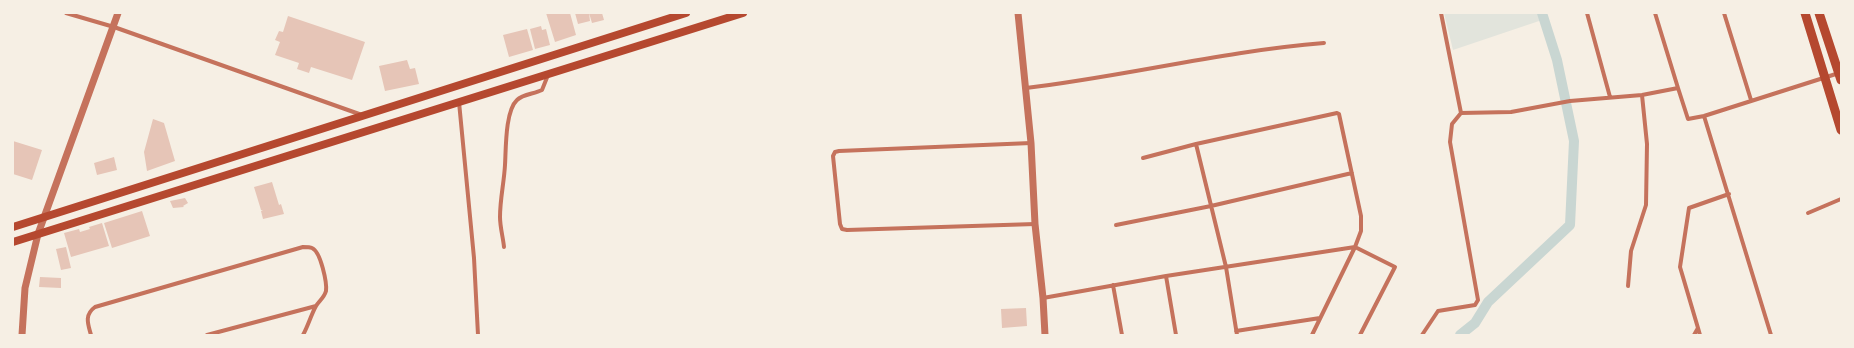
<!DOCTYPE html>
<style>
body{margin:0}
#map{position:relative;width:1854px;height:348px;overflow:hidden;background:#f6efe4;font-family:Commissioner,sans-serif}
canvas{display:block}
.frame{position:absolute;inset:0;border:14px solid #f6efe4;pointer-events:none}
</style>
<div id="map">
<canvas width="1854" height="348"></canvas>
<div class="frame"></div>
</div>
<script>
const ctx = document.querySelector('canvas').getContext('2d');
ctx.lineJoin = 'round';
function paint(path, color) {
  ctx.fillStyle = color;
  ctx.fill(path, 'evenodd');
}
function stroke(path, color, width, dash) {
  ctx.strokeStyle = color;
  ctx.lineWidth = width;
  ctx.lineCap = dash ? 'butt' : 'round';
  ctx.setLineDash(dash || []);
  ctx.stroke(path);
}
paint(new Path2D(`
 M 1444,13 L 1539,13 L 1542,20 L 1453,50 Z`), '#e2e4dc');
stroke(new Path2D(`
 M 1460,335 L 1475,323 L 1488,302 L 1570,225 L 1574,141 L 1557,60 L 1542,13`), '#c9d6d2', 10);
paint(new Path2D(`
 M 546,13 L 570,13 L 576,35 L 555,42 Z
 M 575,13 L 589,13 L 590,21 L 578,24 Z
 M 589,13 L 602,13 L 604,20 L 592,23 Z
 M 288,16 L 365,42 L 352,80 L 311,67 L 309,73 L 297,69 L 299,63 L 275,55 L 280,42 L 275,40 L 279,31 L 283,32 Z
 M 541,26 L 542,30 L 546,29 L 550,45 L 535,49 L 530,29 Z
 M 527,29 L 533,50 L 509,57 L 503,35 Z
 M 407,60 L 410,69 L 415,68 L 419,84 L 385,91 L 379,66 Z
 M 153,119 L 164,123 L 175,161 L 147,171 L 144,152 Z
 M 13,141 L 42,150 L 32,180 L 13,174 Z
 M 114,157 L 117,170 L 97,175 L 94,163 Z
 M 272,182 L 279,205 L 281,204 L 284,214 L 263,219 L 261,211 L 263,210 L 261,210 L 254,187 Z
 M 185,198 L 188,203 L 183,206 L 184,207 L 173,208 L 170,201 Z
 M 142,211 L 150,236 L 112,248 L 104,223 Z
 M 102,223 L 109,246 L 71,257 L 64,233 L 79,229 L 80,232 L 90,229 L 89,227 Z
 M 66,247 L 71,268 L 61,270 L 56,249 Z
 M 40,277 L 61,278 L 61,288 L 39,287 Z
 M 1026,308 L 1027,326 L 1002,328 L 1001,309 Z`), '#e6c5b7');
stroke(new Path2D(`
 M 66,13 L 114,27 L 362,115
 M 1441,13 L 1461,113
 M 1587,13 L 1610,97
 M 1655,13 L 1678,88
 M 1724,13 L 1751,100
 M 1026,88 C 1126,76 1224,51 1324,43
 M 459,102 L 474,258 L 478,335
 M 1461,113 L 1511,112 L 1570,101 L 1642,95 L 1678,88 L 1688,119 L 1704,116 L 1839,73
 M 1704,116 L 1771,335
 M 1031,143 L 839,151 L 835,152 L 833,156 L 840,224 L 842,229 L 847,230 L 1035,224
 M 1143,158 L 1196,144
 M 1808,213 L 1841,199
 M 1116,225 L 1211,206 L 1352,173
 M 504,247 C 503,237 500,227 500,217 C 500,199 504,183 505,165 C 506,150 505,111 517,100 C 523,94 534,94 542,90 L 548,75
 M 1166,276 L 1176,335
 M 1113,285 L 1122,335
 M 1628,286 L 1631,251 L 1646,205 L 1647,144 L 1642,95
 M 1043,298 L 1166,276 L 1355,247 L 1395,267 L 1360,335
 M 1698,328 L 1700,335
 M 1236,331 L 1320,318
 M 91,335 C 88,324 84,315 95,307 L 303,247 C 306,247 310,247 312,248 C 321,252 327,283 326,291 C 324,298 319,301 316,306 C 311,315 308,326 303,335
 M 207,335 L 316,306
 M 1237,335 L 1226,267 L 1196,144 L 1337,113 L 1339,114 L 1361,216 L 1361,231 L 1355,247 L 1312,335
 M 1422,335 L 1438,311 L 1475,305 L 1478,300 L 1450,142 L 1452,124 L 1461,113
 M 1694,335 L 1698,328 L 1680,267 L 1689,208 L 1729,194`), '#c5725c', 4);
stroke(new Path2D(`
 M 1018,13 L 1031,143 L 1035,224 L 1043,298 L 1045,335
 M 22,335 L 25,288 L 38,234 L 118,13`), '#c5725c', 7);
stroke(new Path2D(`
 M 13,227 L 686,13
 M 13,242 L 743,13`), '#b5482f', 8);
stroke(new Path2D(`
 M 1805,13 L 1841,130
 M 1819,13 L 1841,80`), '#b5482f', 9);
</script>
